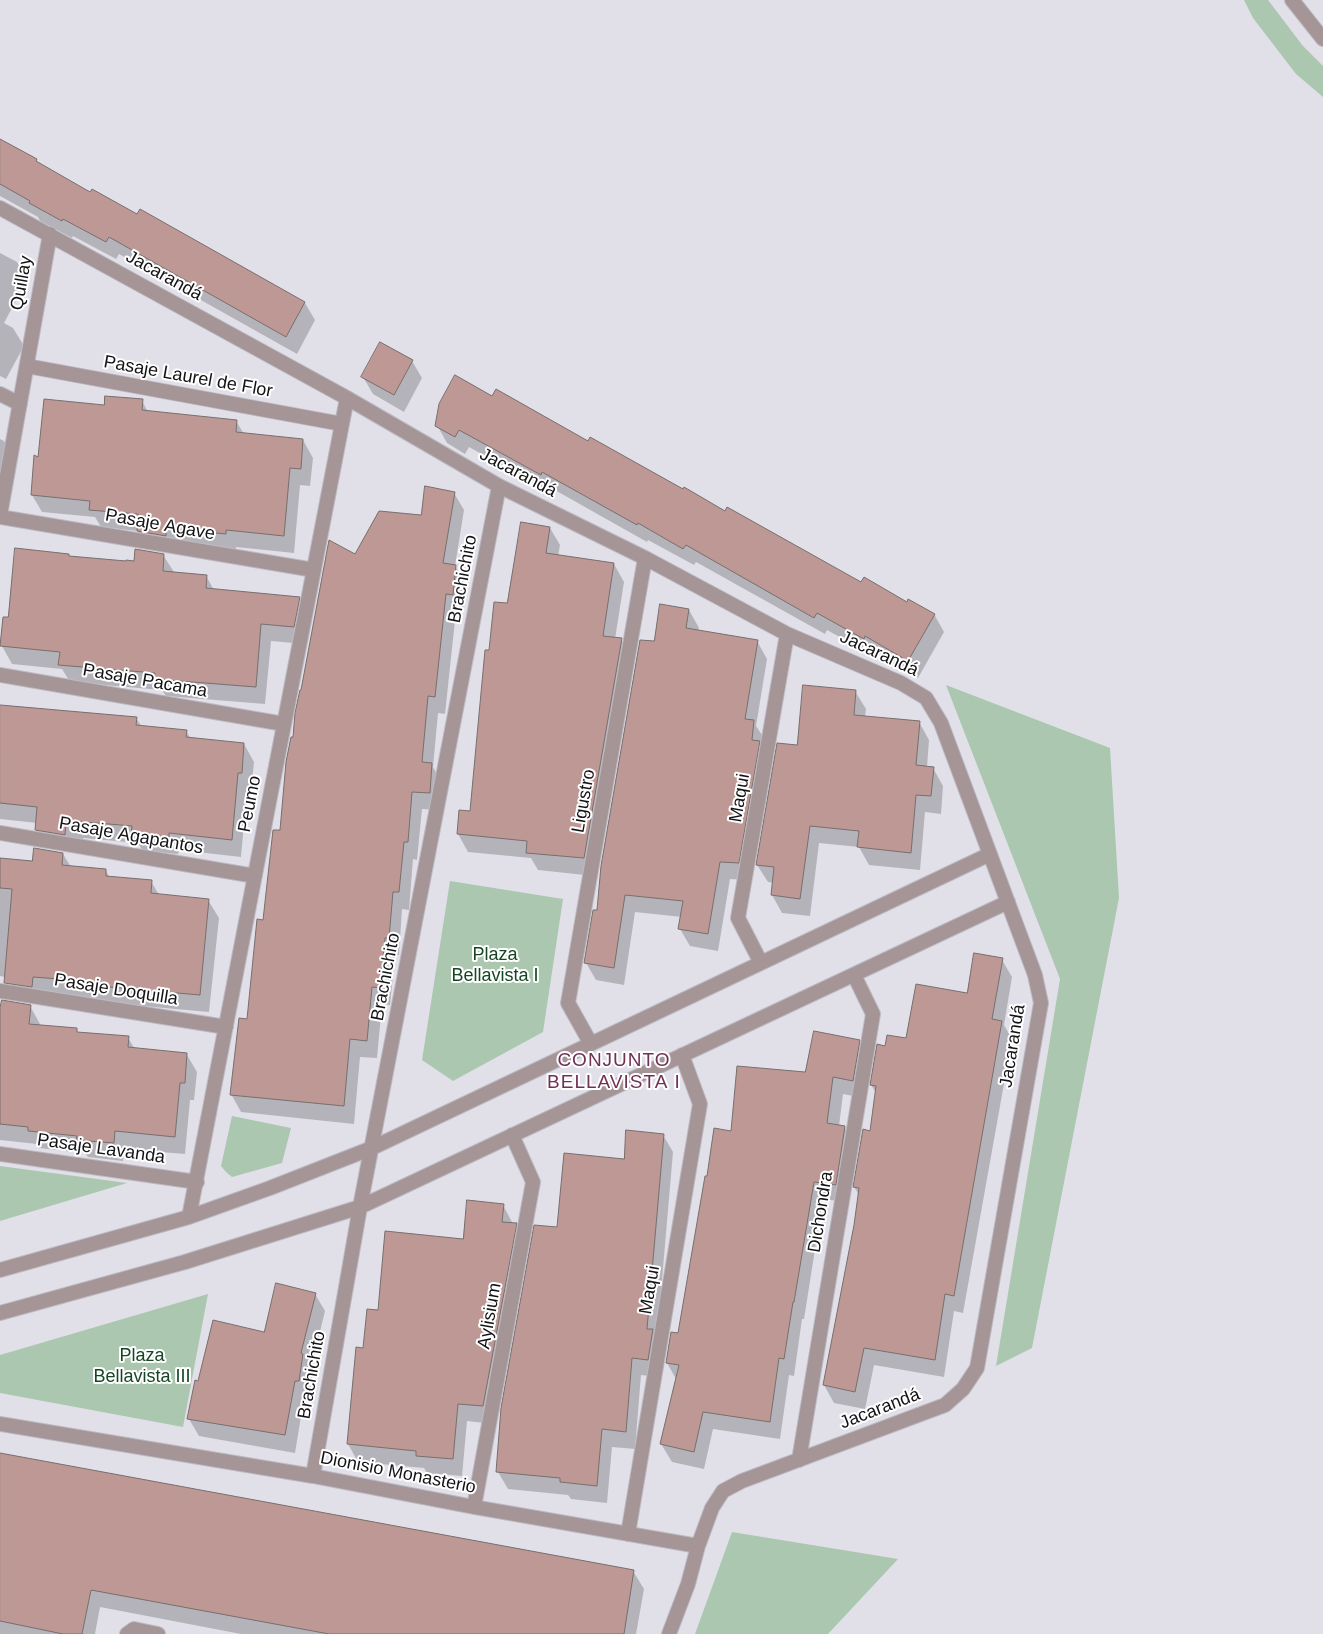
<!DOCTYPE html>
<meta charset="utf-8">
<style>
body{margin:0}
canvas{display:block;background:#e1e0e9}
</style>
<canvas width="1323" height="1634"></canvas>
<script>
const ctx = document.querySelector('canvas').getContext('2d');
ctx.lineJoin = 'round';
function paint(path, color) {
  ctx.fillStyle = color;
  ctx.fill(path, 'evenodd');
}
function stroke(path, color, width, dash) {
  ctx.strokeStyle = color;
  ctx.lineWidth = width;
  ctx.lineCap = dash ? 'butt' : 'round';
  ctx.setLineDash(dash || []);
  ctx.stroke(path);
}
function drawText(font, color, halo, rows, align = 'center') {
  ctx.font = font + ' Arial,sans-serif';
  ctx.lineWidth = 4;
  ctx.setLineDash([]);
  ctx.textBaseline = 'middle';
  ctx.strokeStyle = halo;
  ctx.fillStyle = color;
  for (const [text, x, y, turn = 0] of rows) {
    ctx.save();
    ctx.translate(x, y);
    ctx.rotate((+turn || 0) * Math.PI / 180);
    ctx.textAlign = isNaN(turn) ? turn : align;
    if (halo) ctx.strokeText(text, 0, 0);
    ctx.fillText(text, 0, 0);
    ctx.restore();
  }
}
paint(new Path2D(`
 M 1244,0 L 1268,0 L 1303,46 L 1323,66 L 1323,97 L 1296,74 L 1253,18 Z
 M 946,685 L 1110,748 L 1119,898 L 1032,1348 L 996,1366 L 1060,979 Z
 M 450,881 L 563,899 L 543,1032 L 453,1081 L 422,1060 Z
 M 232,1116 L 291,1128 L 282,1163 L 232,1177 L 226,1172 L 221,1166 Z
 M 0,1166 L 127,1183 L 0,1221 Z
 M 208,1294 L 183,1427 L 0,1393 L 0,1355 Z
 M 732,1532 L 898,1559 L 828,1634 L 695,1634 Z`), '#abc7b0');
paint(new Path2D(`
 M 0,141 L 36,160 L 38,164 L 91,194 L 305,303 L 315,320 L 297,354 L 119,254 L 116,259 L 73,236 L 72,238 L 40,221 L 38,217 L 0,196 Z
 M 0,253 L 17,262 L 27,280 L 4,323 L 13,328 L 24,346 L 6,379 L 0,376 Z
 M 412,361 L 422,378 L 404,412 L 373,394 L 363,377 Z
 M 493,398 L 589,442 L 862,584 L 934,614 L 944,632 L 918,678 L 875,653 L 874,656 L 827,630 L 825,634 L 696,562 L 694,565 L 648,540 L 647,542 L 553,489 L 551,492 L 469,447 L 465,454 L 447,443 L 437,425 Z
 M 142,401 L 148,412 L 236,421 L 244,434 L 303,440 L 313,458 L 310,486 L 300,485 L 294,553 L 236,547 L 236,551 L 148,549 L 138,531 L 101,527 L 95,517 L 42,512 L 32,495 L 39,459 L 106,406 Z
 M 0,439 L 4,441 L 14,459 L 0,490 Z
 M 454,493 L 464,510 L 455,566 L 465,583 L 463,612 L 456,611 L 445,714 L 438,713 L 433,767 L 441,782 L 439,810 L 422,809 L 417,860 L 413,859 L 409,910 L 402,909 L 399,955 L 395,955 L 390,1005 L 382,1004 L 377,1058 L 360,1057 L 354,1124 L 241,1112 L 231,1094 L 248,1020 L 264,921 L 282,832 L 294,738 L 355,556 L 422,517 Z
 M 550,528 L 560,545 L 558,556 L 614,564 L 624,582 L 615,639 L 621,640 L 632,657 L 594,876 L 538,870 L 531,858 L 468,852 L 458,834 L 471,812 L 491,652 L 509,605 Z
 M 163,555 L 174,572 L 206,576 L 214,590 L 299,598 L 309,616 L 304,644 L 271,641 L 265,704 L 166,696 L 162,690 L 70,682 L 62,669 L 12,664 L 2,646 L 9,618 L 70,558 L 135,562 Z
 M 689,610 L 699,628 L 698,632 L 757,641 L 767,659 L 756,726 L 764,738 L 748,880 L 730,879 L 718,951 L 690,946 L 680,929 L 682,917 L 635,912 L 624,985 L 596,980 L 586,963 L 655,643 Z
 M 855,691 L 866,709 L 865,717 L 919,722 L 929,740 L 927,767 L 933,768 L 943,786 L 941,814 L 925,812 L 920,870 L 869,865 L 859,847 L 819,843 L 810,916 L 782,913 L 772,895 L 774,883 L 768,882 L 757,865 L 799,746 Z
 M 0,706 L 136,718 L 142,727 L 186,731 L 191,739 L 244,744 L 254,762 L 251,790 L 247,790 L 241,857 L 179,850 L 178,854 L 143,851 L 138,843 L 83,838 L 83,840 L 76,839 L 47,847 L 36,830 L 37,823 L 0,819 Z
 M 63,854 L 71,867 L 106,871 L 110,878 L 151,881 L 159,895 L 208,900 L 219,918 L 209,1012 L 109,1003 L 107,1000 L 43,994 L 15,1000 L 5,982 L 5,977 L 0,976 L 0,859 L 34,862 Z
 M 1002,960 L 1012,977 L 1004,1025 L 1012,1039 L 963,1313 L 954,1311 L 944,1377 L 874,1365 L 865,1409 L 834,1403 L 824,1385 L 856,1225 L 859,1195 L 854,1187 L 871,1132 L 876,1093 L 871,1085 L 886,1047 L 907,1039 L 968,995 Z
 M 30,1006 L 40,1024 L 40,1026 L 76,1030 L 78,1033 L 128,1038 L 135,1049 L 187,1055 L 197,1072 L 194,1100 L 190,1100 L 185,1154 L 124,1149 L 123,1161 L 88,1157 L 85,1153 L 39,1148 L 37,1144 L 0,1140 L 0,1009 Z
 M 859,1041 L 869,1059 L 863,1098 L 843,1094 L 839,1126 L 845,1128 L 855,1145 L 845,1202 L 823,1199 L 804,1319 L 802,1319 L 794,1376 L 789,1375 L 780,1439 L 713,1429 L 704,1469 L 672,1462 L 661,1444 L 676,1379 L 667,1363 L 679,1334 L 708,1178 L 732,1132 L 806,1073 Z
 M 663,1135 L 673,1152 L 657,1338 L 658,1377 L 641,1375 L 635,1449 L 612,1447 L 607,1503 L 571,1499 L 568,1495 L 508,1489 L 498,1472 L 558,1229 L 625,1160 Z
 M 503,1205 L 513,1224 L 516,1225 L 526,1242 L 493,1424 L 467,1421 L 462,1476 L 427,1473 L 424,1468 L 358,1462 L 348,1444 L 357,1348 L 364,1349 L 379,1312 L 464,1240 Z
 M 315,1294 L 325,1311 L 311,1369 L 313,1373 L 309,1398 L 304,1398 L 295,1453 L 199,1436 L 189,1419 L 199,1383 Z
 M 0,1473 L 633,1571 L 644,1589 L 636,1634 L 241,1634 L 100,1607 L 95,1634 L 0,1634 Z`), '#0003');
const building = new Path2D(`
 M 0,139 L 37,159 L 36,161 L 90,192 L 92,189 L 137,214 L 140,209 L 305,302 L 286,337 L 109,237 L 106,242 L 63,219 L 62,221 L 29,203 L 30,201 L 0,184 Z
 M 380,342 L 413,360 L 394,395 L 361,377 Z
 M 455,375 L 492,396 L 496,389 L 588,441 L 590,437 L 683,489 L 684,487 L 725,511 L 727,507 L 861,582 L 864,577 L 907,602 L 908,599 L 935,614 L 908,661 L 865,636 L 864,639 L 817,613 L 814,618 L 686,545 L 683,549 L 638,523 L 637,525 L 542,472 L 541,475 L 459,430 L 455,437 L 435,426 L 439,404 Z
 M 105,396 L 143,399 L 142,410 L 237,420 L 236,432 L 303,439 L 301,469 L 290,468 L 284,536 L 226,530 L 226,534 L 166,528 L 166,536 L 137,531 L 138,514 L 89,510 L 90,501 L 31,495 L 34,455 L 38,457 L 44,399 L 104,405 Z
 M 425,486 L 455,492 L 443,563 L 456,565 L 453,595 L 446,594 L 435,697 L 428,696 L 422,762 L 432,763 L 430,793 L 412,792 L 408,842 L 404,842 L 399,892 L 393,892 L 389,938 L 385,938 L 380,988 L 372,987 L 367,1041 L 350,1039 L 344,1106 L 230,1095 L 239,1018 L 247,1019 L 257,919 L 263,920 L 273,830 L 280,830 L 286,762 L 291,737 L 293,737 L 295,713 L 300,690 L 301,690 L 329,540 L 355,554 L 379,511 L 421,515 Z
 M 521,522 L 550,527 L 546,553 L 614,563 L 603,636 L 622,638 L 584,858 L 526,853 L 527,841 L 457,834 L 459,810 L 470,811 L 485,650 L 489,650 L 494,602 L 507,603 Z
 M 15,548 L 69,554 L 69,556 L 126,561 L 126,560 L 134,561 L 135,549 L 164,554 L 163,571 L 207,575 L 206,588 L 300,597 L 294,627 L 261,624 L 256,687 L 154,679 L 155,673 L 58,665 L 60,652 L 0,646 L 3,617 L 8,617 Z
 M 660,604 L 689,609 L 686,628 L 758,640 L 745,719 L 754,720 L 752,740 L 760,741 L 739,863 L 720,862 L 708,934 L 678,929 L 683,901 L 625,895 L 614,968 L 584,963 L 593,910 L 597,910 L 601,866 L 640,640 L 654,641 Z
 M 803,685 L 856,690 L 854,715 L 920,721 L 916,765 L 934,767 L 931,796 L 916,795 L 911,853 L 857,847 L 859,831 L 810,826 L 800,899 L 771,895 L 774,867 L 756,865 L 777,743 L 797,745 Z
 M 0,705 L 137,717 L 136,725 L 187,730 L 186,737 L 244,743 L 242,773 L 238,773 L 232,840 L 169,833 L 169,837 L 131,834 L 132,826 L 73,821 L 73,823 L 66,822 L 65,835 L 35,830 L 37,807 L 0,803 Z
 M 34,848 L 63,853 L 62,865 L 106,869 L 106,876 L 152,880 L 151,893 L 209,899 L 200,995 L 98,986 L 98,982 L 33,977 L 32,987 L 4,983 L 12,889 L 0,888 L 0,858 L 32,861 Z
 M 974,953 L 1003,958 L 992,1019 L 1002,1021 L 954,1296 L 945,1294 L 935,1360 L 864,1348 L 855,1392 L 823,1385 L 854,1225 L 859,1188 L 853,1187 L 863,1129 L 870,1131 L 876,1086 L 870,1085 L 877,1044 L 885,1046 L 887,1035 L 906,1038 L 916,984 L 967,993 Z
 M 2,1000 L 31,1005 L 29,1024 L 77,1028 L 77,1032 L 129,1036 L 128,1047 L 187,1053 L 185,1083 L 180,1083 L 175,1137 L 115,1131 L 114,1143 L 76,1140 L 77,1136 L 28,1131 L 28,1127 L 0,1124 L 0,1008 Z
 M 814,1031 L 860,1040 L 853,1081 L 833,1077 L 827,1123 L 845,1126 L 836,1185 L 814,1182 L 794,1302 L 793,1302 L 784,1359 L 779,1358 L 770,1422 L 703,1412 L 694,1452 L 660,1444 L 679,1365 L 666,1363 L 671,1332 L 678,1333 L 705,1176 L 707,1176 L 714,1128 L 731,1131 L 737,1066 L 805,1072 Z
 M 626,1130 L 664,1134 L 647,1329 L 653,1329 L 648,1360 L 632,1358 L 626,1432 L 602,1429 L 597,1486 L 560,1482 L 560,1478 L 496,1472 L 501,1408 L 534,1225 L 557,1227 L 564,1153 L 624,1159 Z
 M 467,1200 L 504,1204 L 502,1222 L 517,1223 L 483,1406 L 458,1404 L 453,1459 L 416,1456 L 416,1451 L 347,1444 L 356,1347 L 363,1348 L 367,1309 L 378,1310 L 385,1231 L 463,1239 Z
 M 276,1283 L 316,1293 L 301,1353 L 303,1354 L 299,1381 L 295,1381 L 285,1435 L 187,1419 L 195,1380 L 198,1381 L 213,1320 L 264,1332 Z
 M 0,1453 L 634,1570 L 624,1634 L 329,1634 L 91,1590 L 82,1634 L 63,1634 L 0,1621 Z`);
paint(building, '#be9895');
stroke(building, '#776e6d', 1);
const minor = new Path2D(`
 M 1292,0 L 1323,39
 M 0,208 L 347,398 L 499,486 L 645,558 L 787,634 L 901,683 L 926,698 L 941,723 L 1035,975 L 1041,1003 L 977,1368 L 963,1389 L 945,1405 L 742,1481 L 723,1491 L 712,1508 L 698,1546 L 688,1584 L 669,1634
 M 27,366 L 342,424
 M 0,394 L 20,404
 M 0,515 L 50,234
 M 0,517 L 314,570
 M 0,675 L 284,724
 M 0,833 L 255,876
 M 761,963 L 738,918 L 787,634
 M 0,991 L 226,1027
 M 591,1044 L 568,1003 L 645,558
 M 0,1154 L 197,1182
 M 189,1217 L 347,398
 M 0,1270 L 189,1217 L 270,1188 L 372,1148 L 990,854
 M 0,1313 L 185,1262 L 360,1207 L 1008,902
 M 0,1424 L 313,1476 L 474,1507 L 698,1546
 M 799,1460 L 873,1014 L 854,975
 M 313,1476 L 360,1207 L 499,486
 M 474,1507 L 533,1182 L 512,1135
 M 628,1534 L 700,1104 L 682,1055
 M 127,1634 L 134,1629 L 158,1634`);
stroke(minor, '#bcbbc3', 16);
stroke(minor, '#a69596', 14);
drawText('18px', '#131316', '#fff', [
 ["Jacarandá",164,276,29],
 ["Quillay",22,283,-80],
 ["Pasaje Laurel de Flor",188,377,10],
 ["Jacarandá",518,473,28],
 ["Pasaje Agave",160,525,10],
 ["Brachichito",463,579,-79],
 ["Jacarandá",879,654,25],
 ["Pasaje Pacama",145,681,10],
 ["Maqui",740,798,-80],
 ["Ligustro",584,801,-80],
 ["Peumo",250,804,-79],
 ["Pasaje Agapantos",131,836,10],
 ["Brachichito",386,977,-79],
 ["Pasaje Doquilla",116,990,9],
 ["Jacarandá",1013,1046,-81],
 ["Pasaje Lavanda",101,1149,8],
 ["Dichondra",821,1212,-81],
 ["Maqui",650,1290,-80],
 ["Aylisium",490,1316,-80],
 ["Brachichito",312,1375,-80],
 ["Jacarandá",880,1409,-21],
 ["Dionisio Monasterio",398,1473,11]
]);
drawText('18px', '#164524', '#fff', [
 ["Plaza",495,955],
 ["Bellavista I",495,976],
 ["Plaza",142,1356],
 ["Bellavista III",142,1377]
]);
ctx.letterSpacing = '1px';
drawText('19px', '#703155', '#fff', [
 ["CONJUNTO",614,1061],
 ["BELLAVISTA I",614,1083]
]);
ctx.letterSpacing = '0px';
</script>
